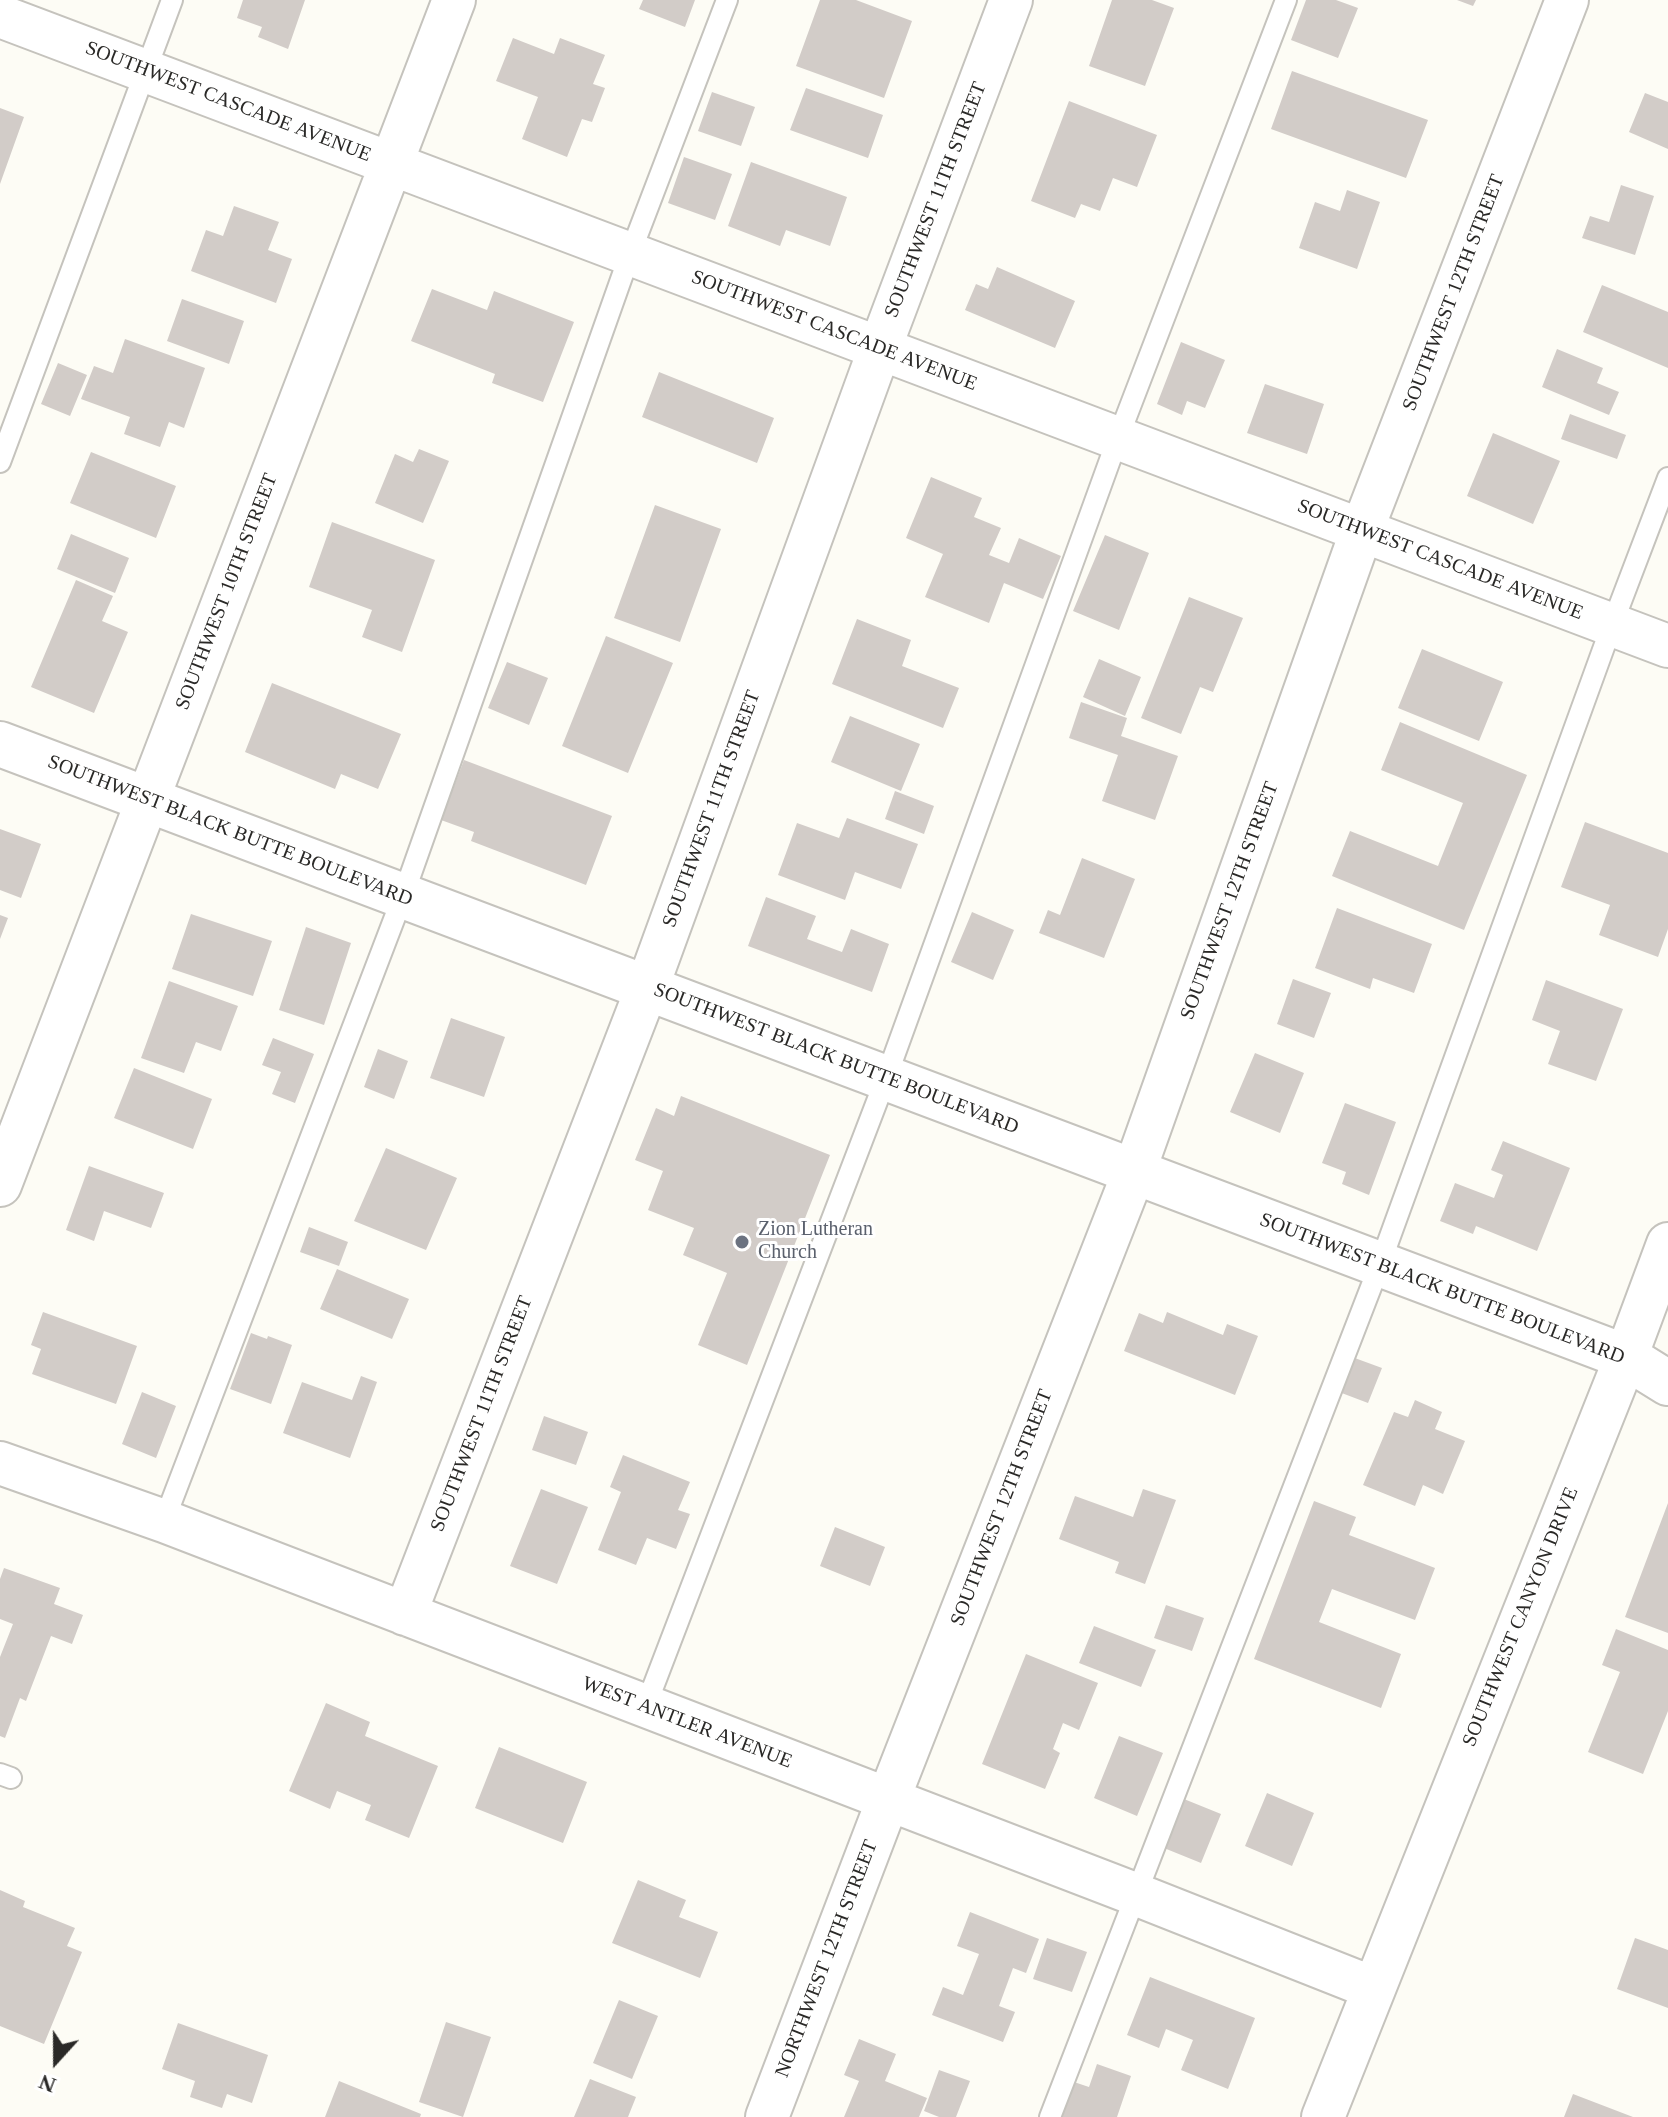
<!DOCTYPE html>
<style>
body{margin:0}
#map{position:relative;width:1668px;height:2117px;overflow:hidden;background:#fdfcf5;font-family:Georgia,serif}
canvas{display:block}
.north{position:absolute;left:16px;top:2021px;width:80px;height:80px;-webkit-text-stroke:6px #fff;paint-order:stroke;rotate:201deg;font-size:22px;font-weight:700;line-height:32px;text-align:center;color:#2a2927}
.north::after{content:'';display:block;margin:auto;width:28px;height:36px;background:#2a2927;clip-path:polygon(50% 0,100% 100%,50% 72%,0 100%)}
</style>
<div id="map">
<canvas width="1668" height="2117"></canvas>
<div class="north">N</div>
</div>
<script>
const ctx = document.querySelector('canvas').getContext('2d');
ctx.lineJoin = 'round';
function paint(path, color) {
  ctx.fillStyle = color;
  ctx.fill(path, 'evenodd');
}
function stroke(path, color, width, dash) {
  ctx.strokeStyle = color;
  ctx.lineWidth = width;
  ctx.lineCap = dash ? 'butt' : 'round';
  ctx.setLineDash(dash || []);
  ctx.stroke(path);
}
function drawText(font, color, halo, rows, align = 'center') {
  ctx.font = font + ' Georgia,serif';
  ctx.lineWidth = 6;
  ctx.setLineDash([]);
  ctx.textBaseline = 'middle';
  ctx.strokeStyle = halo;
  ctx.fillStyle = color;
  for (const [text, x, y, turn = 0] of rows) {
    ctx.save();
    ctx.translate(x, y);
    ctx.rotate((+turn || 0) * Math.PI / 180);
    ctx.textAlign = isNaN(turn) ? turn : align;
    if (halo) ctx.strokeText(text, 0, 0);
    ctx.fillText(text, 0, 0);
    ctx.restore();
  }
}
paint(new Path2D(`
 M 243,0 L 305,0 L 288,49 L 258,37 L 262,27 L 237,18 Z
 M 643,0 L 695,0 L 685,27 L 639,9 Z
 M 820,0 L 856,0 L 912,21 L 884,98 L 796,66 Z
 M 1112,0 L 1152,0 L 1174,8 L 1145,86 L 1089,66 Z
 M 1306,0 L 1336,0 L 1358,8 L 1338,58 L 1291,40 Z
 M 1457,0 L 1476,0 L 1473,6 Z
 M 513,38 L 554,54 L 560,38 L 605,55 L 593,84 L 605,88 L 592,122 L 582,119 L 567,157 L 522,139 L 538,97 L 496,81 Z
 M 1292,71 L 1428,120 L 1406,178 L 1271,129 Z
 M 806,88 L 883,115 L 868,158 L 790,130 Z
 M 712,92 L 755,107 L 741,146 L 698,131 Z
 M 1645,93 L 1668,102 L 1668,149 L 1629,132 Z
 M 1069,101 L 1157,135 L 1137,187 L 1113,178 L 1100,211 L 1081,204 L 1075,218 L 1031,201 Z
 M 0,108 L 24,117 L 0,184 Z
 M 684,157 L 732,174 L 715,220 L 668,203 Z
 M 751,162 L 847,197 L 830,246 L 786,230 L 780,246 L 728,226 Z
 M 1621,185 L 1654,196 L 1635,255 L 1582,238 L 1590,216 L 1609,222 Z
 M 1347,190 L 1380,202 L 1357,269 L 1299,248 L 1315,202 L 1340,211 Z
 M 234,206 L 279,222 L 268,250 L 292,259 L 276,303 L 191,271 L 206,230 L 223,236 Z
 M 997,267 L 1075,301 L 1055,348 L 965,310 L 976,284 L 988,289 Z
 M 1602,285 L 1668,312 L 1668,368 L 1583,332 Z
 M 432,289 L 487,310 L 494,291 L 574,322 L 543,402 L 492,383 L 495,374 L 411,341 Z
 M 182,299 L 244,321 L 229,364 L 167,341 Z
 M 125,339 L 205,368 L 184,428 L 169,422 L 160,447 L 124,434 L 130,417 L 81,399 L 94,366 L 113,373 Z
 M 1181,342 L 1225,360 L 1205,408 L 1187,401 L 1182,415 L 1157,404 Z
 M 1557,349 L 1603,368 L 1597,383 L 1619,392 L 1609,415 L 1542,387 Z
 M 58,363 L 87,375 L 70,416 L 41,404 Z
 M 659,372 L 774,418 L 757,463 L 642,417 Z
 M 1265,384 L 1324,404 L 1307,454 L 1247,433 Z
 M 1570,414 L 1626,435 L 1617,459 L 1561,439 Z
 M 1493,433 L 1560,461 L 1533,524 L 1467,496 Z
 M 419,449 L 449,461 L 423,523 L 375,503 L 395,454 L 413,462 Z
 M 91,452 L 176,486 L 156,538 L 70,503 Z
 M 931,477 L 982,498 L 974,517 L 1001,528 L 989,555 L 1009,563 L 1019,538 L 1061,556 L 1043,599 L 1004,583 L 989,623 L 925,597 L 943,554 L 906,538 Z
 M 655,505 L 721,529 L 680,642 L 614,618 Z
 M 332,522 L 435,560 L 402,652 L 362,637 L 372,610 L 309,587 Z
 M 71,534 L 129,558 L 115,593 L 57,569 Z
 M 1105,535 L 1149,553 L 1119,630 L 1073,611 Z
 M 76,580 L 113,596 L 102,621 L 128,632 L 94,713 L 31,687 Z
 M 1189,597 L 1243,618 L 1213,692 L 1200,687 L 1181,734 L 1141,718 Z
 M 857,619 L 911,640 L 902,666 L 959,688 L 943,728 L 832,684 Z
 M 606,636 L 673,663 L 628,773 L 562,746 Z
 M 1422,649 L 1503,682 L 1479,741 L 1398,708 Z
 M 1099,659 L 1141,677 L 1125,716 L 1083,697 Z
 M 507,662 L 548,678 L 529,725 L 488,708 Z
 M 272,683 L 401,734 L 378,789 L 341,774 L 335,789 L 245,752 Z
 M 1081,702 L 1127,718 L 1121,736 L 1178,756 L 1155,820 L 1102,801 L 1118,755 L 1069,738 Z
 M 850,716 L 920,744 L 901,791 L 831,762 Z
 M 1400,722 L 1527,775 L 1464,930 L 1332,876 L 1350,831 L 1438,866 L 1463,803 L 1381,770 Z
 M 464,760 L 612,816 L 586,885 L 471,841 L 474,832 L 441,820 Z
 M 895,791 L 934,806 L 924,834 L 885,819 Z
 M 847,818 L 918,844 L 901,889 L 855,872 L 845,900 L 778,875 L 797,823 L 839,838 Z
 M 1585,822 L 1668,853 L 1668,929 L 1658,957 L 1599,935 L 1610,905 L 1561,887 Z
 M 0,829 L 41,844 L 21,898 L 0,890 Z
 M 1082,858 L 1135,879 L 1104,958 L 1039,933 L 1048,910 L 1060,915 Z
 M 766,897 L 816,916 L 807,939 L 842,952 L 851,929 L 889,944 L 872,992 L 748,946 Z
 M 1337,908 L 1432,944 L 1414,993 L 1373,978 L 1370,989 L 1315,968 Z
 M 972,912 L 1014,930 L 993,980 L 951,962 Z
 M 191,914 L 272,941 L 253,996 L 172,969 Z
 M 0,915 L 8,918 L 0,939 Z
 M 306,927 L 351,943 L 324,1025 L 279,1010 Z
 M 1293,979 L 1331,993 L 1314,1038 L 1277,1024 Z
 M 1546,980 L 1623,1009 L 1596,1081 L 1548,1064 L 1560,1031 L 1532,1020 Z
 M 169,981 L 238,1006 L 221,1051 L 196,1042 L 184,1073 L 141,1058 Z
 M 451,1018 L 505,1037 L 484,1097 L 430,1078 Z
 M 273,1038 L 314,1054 L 295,1103 L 272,1094 L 281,1072 L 262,1065 Z
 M 378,1049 L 408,1061 L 394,1099 L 364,1087 Z
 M 1255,1053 L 1304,1073 L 1280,1133 L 1230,1112 Z
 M 134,1068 L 212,1099 L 193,1149 L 114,1118 Z
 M 681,1096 L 830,1155 L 747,1365 L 698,1345 L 727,1273 L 683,1255 L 694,1228 L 648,1210 L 663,1171 L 635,1160 L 656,1108 L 674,1116 Z
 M 1345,1103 L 1396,1122 L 1369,1195 L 1342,1184 L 1346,1172 L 1322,1163 Z
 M 1503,1141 L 1570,1168 L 1537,1251 L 1476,1226 L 1473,1234 L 1440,1221 L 1455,1183 L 1494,1198 L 1503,1175 L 1491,1170 Z
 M 386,1148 L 457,1178 L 426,1250 L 354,1221 Z
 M 89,1166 L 164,1193 L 151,1228 L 104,1211 L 94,1241 L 66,1230 Z
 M 309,1227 L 348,1242 L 339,1266 L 300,1252 Z
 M 337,1269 L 409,1299 L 392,1339 L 320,1309 Z
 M 43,1312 L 137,1346 L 116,1404 L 32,1374 L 41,1349 L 31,1345 Z
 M 1167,1312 L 1223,1335 L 1227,1324 L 1258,1336 L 1235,1395 L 1124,1351 L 1139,1313 L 1163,1323 Z
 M 251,1333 L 267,1339 L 268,1336 L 292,1345 L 271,1404 L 230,1389 Z
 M 1352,1357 L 1382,1368 L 1368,1403 L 1339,1392 Z
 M 361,1376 L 377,1382 L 350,1458 L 283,1433 L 302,1382 L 352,1400 Z
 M 142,1392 L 176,1406 L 156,1458 L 122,1444 Z
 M 1415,1400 L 1442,1412 L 1435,1429 L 1465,1441 L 1443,1494 L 1423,1485 L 1415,1506 L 1363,1485 L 1394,1412 L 1408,1417 Z
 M 544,1416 L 588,1432 L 576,1465 L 532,1450 Z
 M 623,1455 L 690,1482 L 678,1510 L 690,1514 L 676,1549 L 647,1538 L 636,1565 L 598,1550 L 621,1492 L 610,1487 Z
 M 541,1489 L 588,1507 L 557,1584 L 510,1566 Z
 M 1143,1489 L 1176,1500 L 1145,1584 L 1115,1573 L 1119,1562 L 1059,1539 L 1075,1496 L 1133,1517 Z
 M 1314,1501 L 1356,1517 L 1349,1535 L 1435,1568 L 1415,1620 L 1332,1589 L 1319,1622 L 1401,1654 L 1381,1708 L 1254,1659 Z
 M 1668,1503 L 1668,1633 L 1625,1617 Z
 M 835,1527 L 885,1547 L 870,1586 L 820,1566 Z
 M 4,1568 L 60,1588 L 54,1604 L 83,1615 L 72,1644 L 51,1636 L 26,1701 L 20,1698 L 5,1738 L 0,1736 L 0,1657 L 13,1624 L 0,1619 L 0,1579 Z
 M 1166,1605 L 1204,1618 L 1192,1651 L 1154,1638 Z
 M 1094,1626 L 1156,1650 L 1141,1687 L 1079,1663 Z
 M 1616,1629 L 1668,1650 L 1668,1711 L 1643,1774 L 1588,1752 L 1620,1672 L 1602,1665 Z
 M 1026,1654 L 1098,1683 L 1079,1730 L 1063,1723 L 1053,1749 L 1060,1753 L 1045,1789 L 982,1764 Z
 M 326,1703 L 370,1722 L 365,1736 L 438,1766 L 409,1838 L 365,1820 L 371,1805 L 337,1791 L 330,1809 L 289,1791 Z
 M 1119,1736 L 1163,1753 L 1137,1816 L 1094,1798 Z
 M 499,1747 L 587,1782 L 563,1843 L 475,1808 Z
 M 1267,1793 L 1314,1813 L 1292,1866 L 1245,1846 Z
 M 1179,1797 L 1221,1814 L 1201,1863 L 1159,1846 Z
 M 638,1880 L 686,1900 L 679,1917 L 718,1932 L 700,1978 L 612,1943 Z
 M 0,1890 L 25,1901 L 23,1907 L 75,1928 L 67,1946 L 82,1952 L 44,2044 L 0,2026 Z
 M 970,1912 L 1039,1939 L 1026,1973 L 1013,1968 L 999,2006 L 1015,2012 L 1003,2042 L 932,2015 L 943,1987 L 963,1995 L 979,1954 L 957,1946 Z
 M 1047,1938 L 1087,1952 L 1072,1992 L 1033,1979 Z
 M 1635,1938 L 1668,1950 L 1668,2008 L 1617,1989 Z
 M 1150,1977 L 1255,2018 L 1228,2089 L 1181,2070 L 1193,2040 L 1166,2029 L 1159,2048 L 1127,2035 Z
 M 619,2000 L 658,2016 L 632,2079 L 593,2063 Z
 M 446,2022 L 491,2037 L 463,2117 L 419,2102 Z
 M 178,2023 L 268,2055 L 252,2103 L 227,2094 L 222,2108 L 190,2097 L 195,2081 L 162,2069 Z
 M 859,2039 L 896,2054 L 885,2081 L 927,2098 L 919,2117 L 844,2117 L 859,2081 L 844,2075 Z
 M 1097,2064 L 1131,2076 L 1117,2117 L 1062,2117 L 1074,2082 L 1089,2087 Z
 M 939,2070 L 970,2081 L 956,2117 L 939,2117 L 924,2111 Z
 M 590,2079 L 636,2097 L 628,2117 L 574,2117 Z
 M 339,2081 L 421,2114 L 420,2117 L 325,2117 Z
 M 1573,2094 L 1633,2117 L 1564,2117 Z`), '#d2ccc8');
const lane = new Path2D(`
 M 0,462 L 172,0
 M 164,1521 L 403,896 L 630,254 L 727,0
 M 645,1708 L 886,1078 L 1118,438 L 1286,0
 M 0,1774 L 11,1778
 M 1050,2117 L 1380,1264 L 1612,625 L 1668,478`);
const street = new Path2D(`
 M 0,16 L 1668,646
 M 0,1185 L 454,0
 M 0,1463 L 164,1521 L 1135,1894 L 1373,1988
 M 405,1614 L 647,988 L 880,348 L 1011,0
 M 767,2117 L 888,1800 L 1134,1172 L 1362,530 L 1567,0
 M 1323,2117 L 1626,1357 L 1668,1244`);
const secondary = new Path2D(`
 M 0,744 L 1626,1357 L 1668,1383`);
stroke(lane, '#c5c3bd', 24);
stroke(street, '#c5c3bd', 46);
stroke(secondary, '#c5c3bd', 48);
stroke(lane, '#fff', 20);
stroke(street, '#fff', 42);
stroke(secondary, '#fff', 44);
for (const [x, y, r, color] of [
 [742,1242,8,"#6b7280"]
]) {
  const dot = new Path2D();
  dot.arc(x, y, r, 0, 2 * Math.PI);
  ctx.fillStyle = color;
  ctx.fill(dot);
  stroke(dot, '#fff', 3);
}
drawText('20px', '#2a2927', '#fff', [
 ["SOUTHWEST CASCADE AVENUE",228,102,21],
 ["SOUTHWEST 11TH STREET",936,200,-69],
 ["SOUTHWEST 12TH STREET",1454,293,-69],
 ["SOUTHWEST CASCADE AVENUE",834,331,21],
 ["SOUTHWEST CASCADE AVENUE",1440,560,21],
 ["SOUTHWEST 10TH STREET",227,592,-69],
 ["SOUTHWEST 11TH STREET",712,809,-70],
 ["SOUTHWEST BLACK BUTTE BOULEVARD",230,831,21],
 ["SOUTHWEST 12TH STREET",1230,901,-70],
 ["SOUTHWEST BLACK BUTTE BOULEVARD",836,1059,21],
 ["SOUTHWEST BLACK BUTTE BOULEVARD",1442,1289,21],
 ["SOUTHWEST 11TH STREET",482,1414,-69],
 ["SOUTHWEST 12TH STREET",1002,1508,-69],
 ["SOUTHWEST CANYON DRIVE",1521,1617,-68],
 ["WEST ANTLER AVENUE",687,1723,21],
 ["NORTHWEST 12TH STREET",827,1959,-69]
]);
drawText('20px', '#5b616d', '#fff', [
 ["Zion Lutheran",758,1230],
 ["Church",758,1253]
], 'left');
</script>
